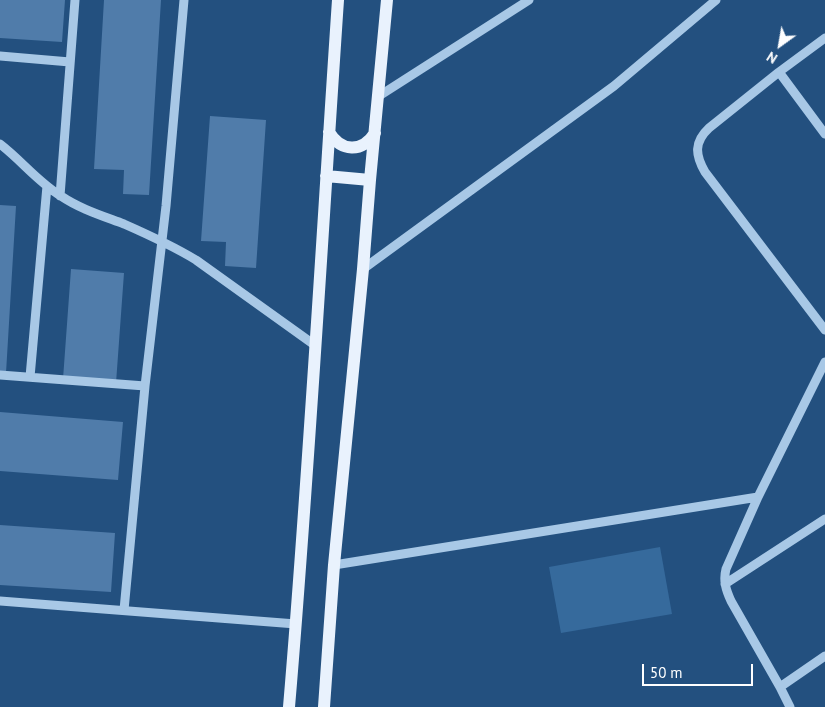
<!DOCTYPE html>
<style>
body{margin:0}
#map{position:relative;width:825px;height:707px;overflow:hidden;background:#23507f;font-family:"PT Sans",sans-serif}
canvas{display:block}
.north{position:absolute;left:755px;top:20px;width:50px;height:50px;-webkit-text-stroke:4px #23507f;paint-order:stroke;rotate:212deg;font-size:14px;font-weight:700;line-height:20px;text-align:center;color:#fff}
.north::after{content:'';display:block;margin:auto;width:18px;height:22px;background:#fff;clip-path:polygon(50% 0,100% 100%,50% 72%,0 100%)}
.scale{position:absolute;left:642px;top:664px;width:111px;height:22px;box-sizing:border-box;border:2px solid #fff;border-top:0;padding-left:6px;font-size:15px;line-height:18px;white-space:nowrap;color:#fff;-webkit-text-stroke:4px #23507f;paint-order:stroke}
</style>
<div id="map">
<canvas width="825" height="707"></canvas>
<div class="north">N</div>
<div class="scale">50 m</div>
</div>
<script>
const ctx = document.querySelector('canvas').getContext('2d');
ctx.lineJoin = 'round';
function paint(path, color) {
  ctx.fillStyle = color;
  ctx.fill(path, 'evenodd');
}
function stroke(path, color, width, dash) {
  ctx.strokeStyle = color;
  ctx.lineWidth = width;
  ctx.lineCap = dash ? 'butt' : 'round';
  ctx.setLineDash(dash || []);
  ctx.stroke(path);
}
paint(new Path2D(`
 M 660,547 L 672,614 L 561,633 L 549,567 Z`), '#366a9c');
paint(new Path2D(`
 M 0,0 L 65,0 L 62,42 L 0,38 Z
 M 104,0 L 161,0 L 149,195 L 123,194 L 124,170 L 94,169 Z
 M 210,116 L 266,120 L 256,268 L 225,266 L 226,242 L 201,241 Z
 M 0,205 L 16,206 L 6,373 L 0,373 Z
 M 71,269 L 124,273 L 116,383 L 63,379 Z
 M 0,412 L 123,422 L 118,480 L 0,471 Z
 M 0,525 L 115,533 L 111,592 L 0,585 Z`), '#507caa');
stroke(new Path2D(`
 M 825,38 L 779,72 L 709,128 C 694,142 695,155 705,172 L 825,330
 M 0,56 L 70,62
 M 779,72 L 825,134
 M 379,96 L 529,0
 M 0,144 C 21,160 38,182 61,196 C 80,209 103,216 124,224 C 149,235 173,246 196,260 L 316,346
 M 60,196 L 75,0
 M 363,269 L 614,86 L 716,0
 M 0,375 L 145,386
 M 30,377 L 47,186
 M 334,565 L 758,497
 M 725,584 L 825,519
 M 0,601 L 296,624
 M 124,610 L 145,386 L 166,206 L 184,0
 M 780,687 L 825,656
 M 790,707 L 780,687 L 731,601 C 726,590 723,581 726,569 L 758,497 L 825,362`), '#a8c8e6', 9);
stroke(new Path2D(`
 M 329,132 C 341,152 362,153 375,133
 M 326,176 L 370,180
 M 289,707 C 309,472 322,236 338,0
 M 324,707 L 334,565 L 363,269 L 370,180 L 387,0`), '#e9f2fd', 12);
</script>
